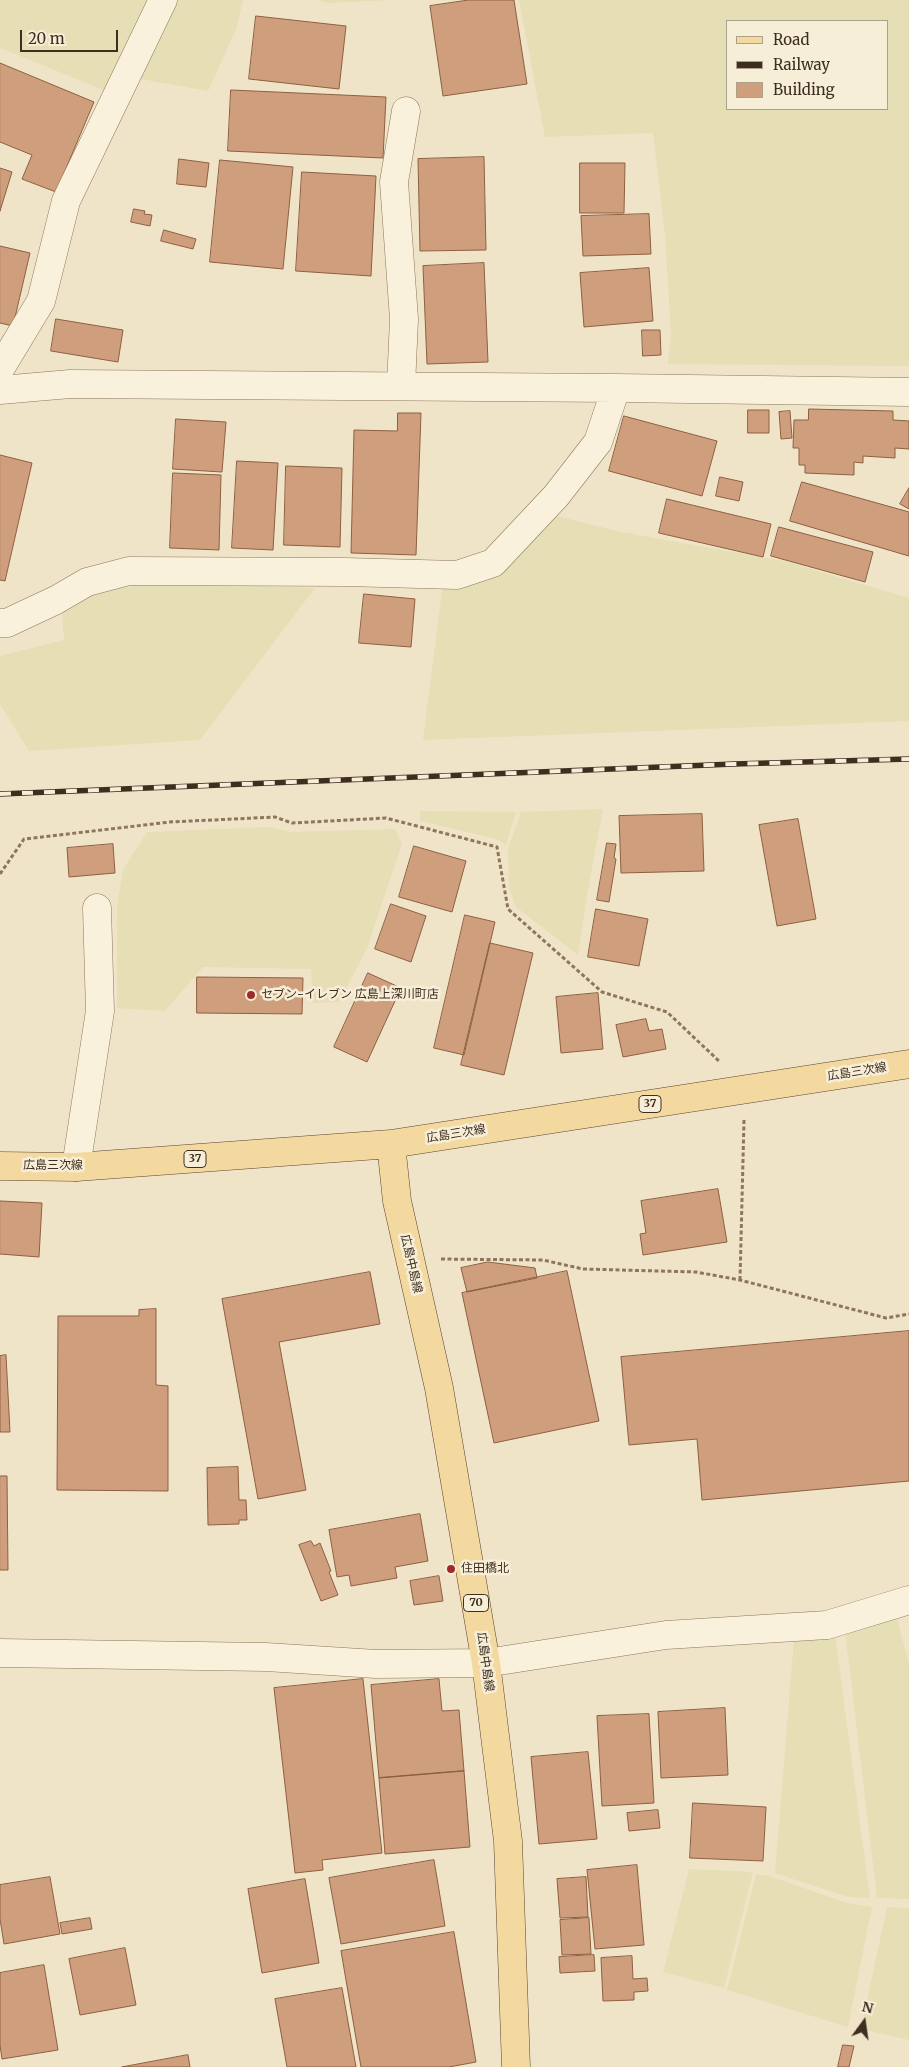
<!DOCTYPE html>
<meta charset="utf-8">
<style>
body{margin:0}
#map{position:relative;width:909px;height:2067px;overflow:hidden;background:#f0e4c8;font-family:Merriweather,serif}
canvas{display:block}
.legend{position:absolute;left:726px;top:20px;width:162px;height:90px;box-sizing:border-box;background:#f7eed8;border:1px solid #ada18e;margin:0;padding:6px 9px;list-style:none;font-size:15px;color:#3d2e20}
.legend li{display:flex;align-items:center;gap:10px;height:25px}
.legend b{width:25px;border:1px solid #ada18e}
.north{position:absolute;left:839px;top:1997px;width:50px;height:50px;-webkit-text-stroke:4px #f7eed8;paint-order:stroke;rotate:14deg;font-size:14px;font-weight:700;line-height:20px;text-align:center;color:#3d2e20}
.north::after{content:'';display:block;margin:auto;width:18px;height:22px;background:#3d2e20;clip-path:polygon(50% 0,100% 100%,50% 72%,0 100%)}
.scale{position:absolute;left:20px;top:30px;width:98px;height:22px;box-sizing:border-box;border:2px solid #3d2e20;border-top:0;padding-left:6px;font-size:15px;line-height:18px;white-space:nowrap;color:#3d2e20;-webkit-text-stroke:4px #f7eed8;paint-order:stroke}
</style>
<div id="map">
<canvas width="909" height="2067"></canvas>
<ul class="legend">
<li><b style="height:6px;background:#f3d9a0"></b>Road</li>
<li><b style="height:6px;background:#3d2e20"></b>Railway</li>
<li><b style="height:14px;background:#cf9f7d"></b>Building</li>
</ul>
<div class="north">N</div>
<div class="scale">20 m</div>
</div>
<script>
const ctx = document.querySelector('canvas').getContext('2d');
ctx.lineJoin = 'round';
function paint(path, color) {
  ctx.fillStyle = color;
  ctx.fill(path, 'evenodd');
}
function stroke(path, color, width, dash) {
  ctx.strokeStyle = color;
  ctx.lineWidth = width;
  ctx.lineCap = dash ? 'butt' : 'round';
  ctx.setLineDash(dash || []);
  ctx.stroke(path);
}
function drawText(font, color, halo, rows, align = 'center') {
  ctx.font = font + ' Merriweather,"Noto Sans JP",serif';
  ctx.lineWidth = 5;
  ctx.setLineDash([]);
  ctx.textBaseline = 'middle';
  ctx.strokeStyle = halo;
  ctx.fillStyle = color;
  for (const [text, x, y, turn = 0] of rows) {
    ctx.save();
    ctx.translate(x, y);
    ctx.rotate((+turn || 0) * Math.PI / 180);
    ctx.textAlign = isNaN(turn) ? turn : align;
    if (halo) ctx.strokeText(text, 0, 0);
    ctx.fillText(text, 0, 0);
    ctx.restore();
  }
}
paint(new Path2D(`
 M 0,0 L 151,0 L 104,90 L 0,48 Z
 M 177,0 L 243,0 L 237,27 L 208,91 L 135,78 Z
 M 318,0 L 393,0 L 327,3 Z
 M 519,0 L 909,0 L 909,366 L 668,364 L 671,335 L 665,235 L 653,133 L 545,137 ZM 728,21 L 888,21 L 888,109 L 728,109 Z
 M 557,516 L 621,532 L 784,561 L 909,598 L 909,721 L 423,740 L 443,583 L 498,572 Z
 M 148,584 L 205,584 L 315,588 L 200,740 L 29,751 L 0,704 L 0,656 L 64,640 L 62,613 L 93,592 Z
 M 603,809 L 588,889 L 578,955 L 516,907 L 509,888 L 508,849 L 521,812 Z
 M 420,811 L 516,812 L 506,845 L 497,839 L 420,821 Z
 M 269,827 L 291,832 L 395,829 L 402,844 L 367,948 L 339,1002 L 313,1003 L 311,969 L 203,967 L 165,1011 L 117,1008 L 117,906 L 123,870 L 147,832 Z
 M 896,1614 L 909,1664 L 909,1899 L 877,1898 L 845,1631 Z
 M 835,1634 L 870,1898 L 848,1897 L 775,1873 L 794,1639 Z
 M 689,1869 L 753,1872 L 724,1988 L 663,1972 Z
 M 756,1874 L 769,1876 L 847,1903 L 872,1907 L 848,2027 L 727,1990 Z
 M 887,1907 L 909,1908 L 909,2040 L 861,2029 Z`), '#e6deb5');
const building = new Path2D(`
 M 469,0 L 514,0 L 527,84 L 443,96 L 430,6 Z
 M 256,16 L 346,26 L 339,89 L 249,79 Z
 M 0,63 L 94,102 L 56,192 L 22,179 L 32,155 L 0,142 Z
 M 231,90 L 386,97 L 383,158 L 228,151 Z
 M 484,157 L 486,250 L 420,251 L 418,159 Z
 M 179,159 L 209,163 L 206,187 L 177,184 Z
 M 220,160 L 293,167 L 283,269 L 210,262 Z
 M 580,163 L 625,163 L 624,213 L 580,213 Z
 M 0,168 L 12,172 L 0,211 Z
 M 302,172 L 376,176 L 371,276 L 296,271 Z
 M 134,209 L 145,211 L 144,214 L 152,215 L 150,226 L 131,222 Z
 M 649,214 L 651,254 L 583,256 L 581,216 Z
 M 164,230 L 196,239 L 193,249 L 161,241 Z
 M 0,246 L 30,253 L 13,326 L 0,323 Z
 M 484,263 L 488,362 L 427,364 L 423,266 Z
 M 649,268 L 653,321 L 584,327 L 580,273 Z
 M 56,319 L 123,330 L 118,362 L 51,351 Z
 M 642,330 L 660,330 L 661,355 L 643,356 Z
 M 809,409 L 893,411 L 893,420 L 909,421 L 909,449 L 895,448 L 895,458 L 863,456 L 863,463 L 854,462 L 854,475 L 805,473 L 805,465 L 799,465 L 799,448 L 793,448 L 794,420 L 808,420 Z
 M 748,410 L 769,410 L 769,433 L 748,433 Z
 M 790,411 L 792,438 L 781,439 L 779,412 Z
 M 398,413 L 421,413 L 416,555 L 351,553 L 354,430 L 397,431 Z
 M 624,416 L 717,441 L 702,496 L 609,471 Z
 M 176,419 L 226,422 L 222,472 L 173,469 Z
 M 0,455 L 32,463 L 5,581 L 0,580 Z
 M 237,461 L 278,463 L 273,550 L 232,548 Z
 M 286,466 L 342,468 L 340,547 L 284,545 Z
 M 173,473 L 221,475 L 219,550 L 170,548 Z
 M 720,477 L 743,482 L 739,501 L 716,496 Z
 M 802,482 L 909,512 L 909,556 L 790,521 Z
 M 909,488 L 909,509 L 900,504 Z
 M 667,499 L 771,524 L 763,557 L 659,533 Z
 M 779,527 L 873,552 L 865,582 L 771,556 Z
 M 364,594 L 415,599 L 411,647 L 359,643 Z
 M 702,814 L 704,871 L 621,873 L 619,816 Z
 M 798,819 L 816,919 L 777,926 L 759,825 Z
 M 607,843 L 616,844 L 614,858 L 616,859 L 609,902 L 597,900 Z
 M 113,844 L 115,873 L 69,877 L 67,848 Z
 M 414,846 L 466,861 L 452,912 L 399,897 Z
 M 391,904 L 426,916 L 411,962 L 375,949 Z
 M 596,909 L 648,919 L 639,966 L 588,957 Z
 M 465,915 L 495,922 L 464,1055 L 434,1048 Z
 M 490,943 L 533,953 L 504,1075 L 461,1065 Z
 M 368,973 L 401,988 L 367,1062 L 334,1047 Z
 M 197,977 L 303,978 L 302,1014 L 197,1013 Z
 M 598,993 L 603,1049 L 561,1053 L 556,997 Z
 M 646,1019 L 649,1031 L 662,1029 L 666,1049 L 623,1057 L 616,1025 Z
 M 718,1189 L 727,1242 L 643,1255 L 640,1234 L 646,1233 L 641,1201 Z
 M 0,1201 L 42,1203 L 39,1257 L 0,1254 Z
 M 488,1262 L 535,1268 L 537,1278 L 467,1292 L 461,1268 Z
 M 567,1271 L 599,1421 L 494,1443 L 462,1293 Z
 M 370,1272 L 380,1324 L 279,1342 L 306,1490 L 258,1499 L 222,1299 Z
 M 156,1309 L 156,1385 L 168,1386 L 168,1491 L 57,1490 L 58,1316 L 139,1316 L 139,1310 Z
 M 909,1331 L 909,1481 L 702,1500 L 697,1439 L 629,1445 L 621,1357 Z
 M 6,1355 L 10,1432 L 0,1432 L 0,1356 Z
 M 238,1467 L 239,1500 L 246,1500 L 247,1520 L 239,1520 L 239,1524 L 208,1525 L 207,1468 Z
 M 0,1476 L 7,1476 L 8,1570 L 0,1570 Z
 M 420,1514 L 428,1561 L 395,1567 L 397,1578 L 351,1586 L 349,1575 L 337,1577 L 329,1530 Z
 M 311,1541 L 314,1546 L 320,1543 L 331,1571 L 329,1572 L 338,1595 L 321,1601 L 299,1545 Z
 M 439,1576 L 443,1601 L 414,1605 L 410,1581 Z
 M 363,1679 L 382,1853 L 322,1860 L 323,1870 L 295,1873 L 274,1688 Z
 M 439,1679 L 442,1711 L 459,1710 L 464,1771 L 379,1778 L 371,1685 Z
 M 725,1708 L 728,1775 L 661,1778 L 658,1712 Z
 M 649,1714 L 654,1803 L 602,1806 L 597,1716 Z
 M 588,1752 L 597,1839 L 539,1844 L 531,1757 Z
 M 464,1771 L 470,1847 L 385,1854 L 379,1778 Z
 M 693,1803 L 766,1807 L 763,1861 L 690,1858 Z
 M 658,1810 L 660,1828 L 629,1831 L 627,1813 Z
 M 434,1860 L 445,1926 L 341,1944 L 329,1878 Z
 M 637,1865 L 644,1945 L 595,1949 L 587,1870 Z
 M 50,1877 L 60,1934 L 4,1944 L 0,1919 L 0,1885 Z
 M 586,1877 L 588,1917 L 560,1918 L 557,1879 Z
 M 305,1879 L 319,1963 L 262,1973 L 248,1889 Z
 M 90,1918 L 92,1929 L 62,1934 L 60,1923 Z
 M 589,1918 L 591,1954 L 562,1955 L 560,1920 Z
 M 454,1932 L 476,2062 L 449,2067 L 361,2067 L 341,1951 Z
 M 125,1948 L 136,2005 L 80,2015 L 69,1959 Z
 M 594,1955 L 595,1971 L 560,1973 L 559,1957 Z
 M 632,1956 L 633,1979 L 647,1978 L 648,1991 L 634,1992 L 634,2000 L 603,2001 L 601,1958 Z
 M 44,1965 L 58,2050 L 2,2059 L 0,2045 L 0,1973 Z
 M 342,1988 L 356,2067 L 287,2067 L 275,1999 Z
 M 843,2045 L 854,2046 L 849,2067 L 838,2067 Z
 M 188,2055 L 190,2067 L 122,2067 Z`);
paint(building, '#cf9f7d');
stroke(building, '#8d5f41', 1);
const minor = new Path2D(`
 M 0,369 L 41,301 L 66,201 L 163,0
 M 401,386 L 404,319 L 394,182 L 406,111
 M 0,390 L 70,384 L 616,388 L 909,392
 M 0,623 L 7,623 L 56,600 L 87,582 L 129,571 L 345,572 L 457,575 L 493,563 L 556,496 L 598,442 L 616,388
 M 76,1167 L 100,1011 L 97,908
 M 0,1653 L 266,1657 L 376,1664 L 486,1663 L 666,1635 L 827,1625 L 909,1600`);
const primary = new Path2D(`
 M 391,1144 L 397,1201 L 439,1388 L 486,1663 L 508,1841 L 516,2067
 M 0,1166 L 76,1167 L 391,1144 L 909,1064`);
stroke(minor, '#8d765c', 29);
stroke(primary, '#5b4430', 29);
stroke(new Path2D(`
 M 0,874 L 24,839 L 170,822 L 275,817 L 292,823 L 386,818 L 497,847 L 508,909 L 602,992 L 667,1012 L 720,1062
 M 441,1259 L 543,1260 L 583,1269 L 696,1272 L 740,1280 L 886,1318 L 909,1314
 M 740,1280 L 744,1120`), '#8d765c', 3, [4, 2.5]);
stroke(minor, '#faf1dc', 28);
stroke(primary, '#f3d9a0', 28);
const rail = new Path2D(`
 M 0,794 L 734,764 L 909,759`);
stroke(rail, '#3d2e20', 5.5);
stroke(rail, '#f7eed8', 4, [11]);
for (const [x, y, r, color] of [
 [251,995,5,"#9e2a2b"],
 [451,1569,5,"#9e2a2b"]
]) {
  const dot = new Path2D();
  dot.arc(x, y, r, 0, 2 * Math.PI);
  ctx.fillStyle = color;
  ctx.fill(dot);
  stroke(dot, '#f7eed8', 2);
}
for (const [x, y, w] of [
 [650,1104,22],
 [195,1159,22],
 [476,1603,25]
]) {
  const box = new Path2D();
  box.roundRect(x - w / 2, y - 8.5, w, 17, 4);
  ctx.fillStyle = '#f7eed8';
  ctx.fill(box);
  stroke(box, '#3d2e20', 1);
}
drawText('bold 11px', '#3d2e20', null, [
 ["37",650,1104],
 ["37",195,1159],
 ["70",476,1603]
]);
drawText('12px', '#3d2e20', '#f7eed8', [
 ["セブン-イレブン 広島上深川町店",261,995],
 ["住田橋北",461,1569]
], 'left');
drawText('12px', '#3d2e20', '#f7eed8', [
 ["広島三次線",857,1072,-9],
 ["広島三次線",456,1134,-9],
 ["広島三次線",53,1166],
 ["広島中島線",411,1264,77],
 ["広島中島線",485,1662,82]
]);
</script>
